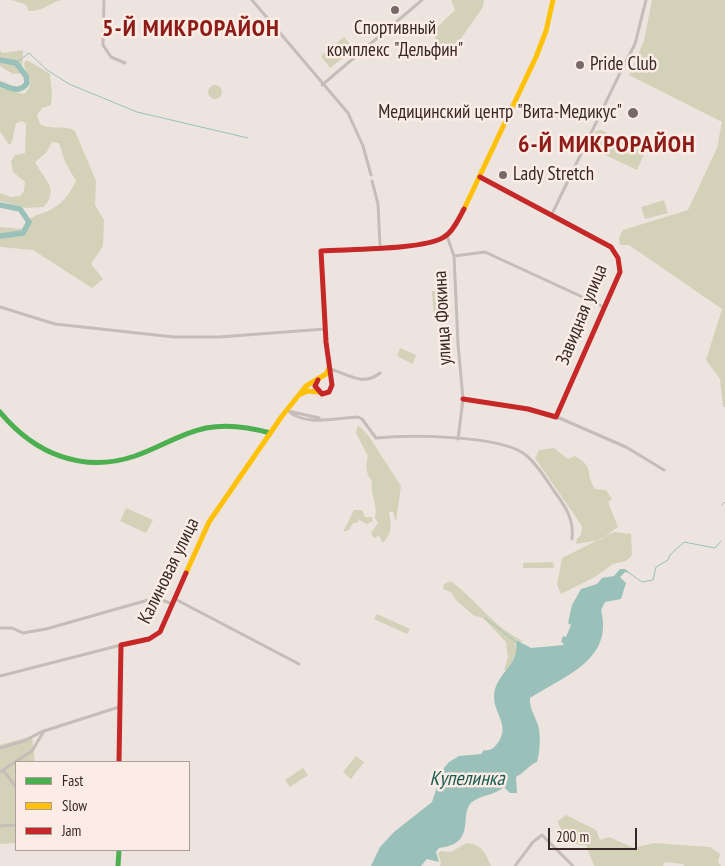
<!DOCTYPE html>
<meta charset="utf-8">
<style>
body{margin:0}
#map{position:relative;width:725px;height:866px;overflow:hidden;background:#ede3df;font-family:"PT Sans Narrow",sans-serif}
canvas{display:block}
.legend{position:absolute;left:15px;top:761px;width:175px;height:90px;box-sizing:border-box;background:#fbede5;border:1px solid #ad9e99;margin:0;padding:6px 9px;list-style:none;font-size:15px;color:#372826}
.legend li{display:flex;align-items:center;gap:10px;height:25px}
.legend b{width:25px;border:1px solid #ad9e99}
.scale{position:absolute;left:548px;top:828px;width:89px;height:22px;box-sizing:border-box;border:2px solid #372826;border-top:0;padding-left:6px;font-size:15px;line-height:18px;white-space:nowrap;color:#372826;-webkit-text-stroke:4px #fbede5;paint-order:stroke}
</style>
<div id="map">
<canvas width="725" height="866"></canvas>
<ul class="legend">
<li><b style="height:6px;background:#4caf50"></b>Fast</li>
<li><b style="height:6px;background:#ffc107"></b>Slow</li>
<li><b style="height:6px;background:#c62828"></b>Jam</li>
</ul>
<div class="scale">200 m</div>
</div>
<script>
const ctx = document.querySelector('canvas').getContext('2d');
ctx.lineJoin = 'round';
function paint(path, color) {
  ctx.fillStyle = color;
  ctx.fill(path, 'evenodd');
}
function stroke(path, color, width, dash) {
  ctx.strokeStyle = color;
  ctx.lineWidth = width;
  ctx.lineCap = dash ? 'butt' : 'round';
  ctx.setLineDash(dash || []);
  ctx.stroke(path);
}
function drawText(font, color, halo, rows, align = 'center') {
  ctx.font = font + ' "PT Sans Narrow",sans-serif';
  ctx.lineWidth = 5;
  ctx.setLineDash([]);
  ctx.textBaseline = 'middle';
  ctx.strokeStyle = halo;
  ctx.fillStyle = color;
  for (const [text, x, y, turn = 0] of rows) {
    ctx.save();
    ctx.translate(x, y);
    ctx.rotate((+turn || 0) * Math.PI / 180);
    ctx.textAlign = isNaN(turn) ? turn : align;
    if (halo) ctx.strokeText(text, 0, 0);
    ctx.fillText(text, 0, 0);
    ctx.restore();
  }
}
paint(new Path2D(`
 M 11,0 L 61,0 C 47,4 45,11 29,11 L 25,4 Z
 M 451,0 L 484,0 L 483,7 L 455,47 L 452,50 L 444,50 L 431,33 L 455,10 Z
 M 652,0 L 725,0 L 725,407 L 723,407 L 720,379 L 706,360 L 722,309 L 629,245 L 620,245 L 619,238 L 623,230 L 688,210 L 717,148 L 722,122 L 629,75 L 644,41 Z
 M 344,37 L 354,49 L 330,68 L 321,56 Z
 M 0,50 L 2,53 L 23,50 L 22,73 L 13,74 L 0,66 Z
 M 27,60 L 50,74 L 52,94 L 51,105 L 42,108 L 37,115 L 40,124 C 53,131 63,124 75,131 L 96,181 L 95,205 L 104,220 L 103,246 L 91,264 L 103,279 L 92,288 L 33,250 L 0,247 L 0,227 L 22,229 C 33,213 35,217 50,210 C 63,204 70,193 76,181 L 65,162 L 59,143 L 52,142 L 46,153 L 35,162 C 43,179 60,187 44,207 L 26,208 L 0,201 L 0,193 L 11,197 L 20,196 L 24,191 L 25,182 L 13,172 L 11,161 L 15,155 L 25,153 L 26,124 L 22,121 L 16,123 L 12,142 L 9,145 L 0,131 L 0,88 L 24,94 C 38,80 25,77 24,63 Z
 M208 92a7 7 0 1 1 14 0a7 7 0 1 1-14 0Z
 M 601,130 L 645,152 L 637,170 L 590,148 L 590,143 L 596,131 Z
 M 664,200 L 668,213 L 645,219 L 641,207 Z
 M 432,291 L 447,291 L 449,314 L 434,316 Z
 M 400,348 L 416,355 L 413,364 L 397,356 Z
 M 358,425 L 368,435 L 401,486 L 396,521 L 393,512 L 389,512 C 391,526 393,532 383,543 L 379,536 L 374,538 L 371,533 L 378,523 L 375,518 C 378,504 370,495 372,481 C 366,475 365,464 368,456 L 356,433 Z
 M 554,448 L 568,459 L 575,456 C 596,468 584,473 595,489 L 606,490 L 612,499 L 608,502 L 618,527 L 600,540 L 576,544 L 577,539 L 581,535 L 582,526 L 535,458 L 539,450 Z
 M 126,508 L 153,520 L 146,533 L 120,521 Z
 M 354,510 L 362,510 L 365,517 L 372,517 L 373,521 L 367,524 L 359,520 L 357,523 L 353,523 L 349,530 L 343,532 Z
 M 614,532 L 631,534 L 632,555 L 626,561 L 613,564 L 595,577 L 561,594 L 557,585 L 562,558 Z
 M 553,562 L 554,568 L 523,568 L 523,563 Z
 M 451,581 C 476,600 494,627 523,641 L 515,643 L 517,651 L 508,670 L 504,670 L 508,657 L 506,642 L 483,618 L 473,615 L 456,600 L 451,592 L 443,589 L 444,584 Z
 M 377,614 L 410,629 L 407,634 L 374,619 Z
 M 32,736 L 35,762 L 16,762 L 16,843 L 0,844 L 0,745 Z
 M 356,756 L 364,762 L 351,779 L 343,772 Z
 M 303,768 L 308,775 L 290,787 L 285,780 Z
 M 566,815 L 596,830 L 600,840 L 609,837 L 634,848 L 654,843 L 710,847 L 720,854 L 718,862 L 721,866 L 684,866 L 683,864 L 665,862 L 663,866 L 594,866 L 586,845 L 579,845 L 569,840 L 570,832 L 564,832 L 559,826 L 558,821 Z
 M 467,843 C 483,845 485,853 491,866 L 440,866 L 441,862 L 438,854 L 440,851 L 451,852 Z`), '#d3d2b8');
paint(new Path2D(`
 M 620,569 L 625,569 L 630,573 L 625,572 L 620,577 L 626,583 L 621,599 L 605,602 L 601,610 C 614,660 564,676 530,698 C 529,707 535,716 538,725 C 541,736 540,752 537,762 C 529,765 524,773 516,777 L 517,793 L 510,793 L 504,787 C 495,795 481,795 472,802 C 458,814 478,844 439,848 L 436,852 L 439,862 L 427,859 L 421,866 L 371,866 L 380,847 L 394,832 L 432,802 L 443,769 L 449,762 L 459,756 L 481,754 L 484,750 C 490,751 493,749 497,744 C 511,726 494,714 494,697 C 494,674 520,666 516,642 L 518,641 L 531,648 L 564,645 L 561,641 L 563,636 L 566,637 L 571,625 L 568,623 L 572,605 L 581,589 L 597,584 L 602,578 L 614,576 Z`), '#99c1b9');
stroke(new Path2D(`
 M 16,63 L 29,53 L 47,70 L 69,84 L 137,112 L 248,138
 M 722,505 L 725,502
 M 628,572 L 642,582 L 653,580 L 656,567 L 668,560 L 670,555 L 684,542 L 715,548 L 721,541
 M 485,618 L 516,642`), '#99c1b9', 1);
stroke(new Path2D(`
 M 0,60 L 16,63 L 26,76 L 27,83 C 20,94 10,88 0,84
 M 0,205 L 20,209 L 29,222 L 23,233 L 0,236`), '#99c1b9', 5.5);
stroke(new Path2D(`
 M 104,0 L 103,45 L 111,57 L 125,63
 M 252,0 L 348,113 L 363,146 L 371,175
 M 322,85 L 422,0
 M 372,181 L 378,204 L 380,246
 M 552,214 L 621,71 L 635,44 L 646,0
 M 447,236 L 454,256 L 458,344 L 463,399 L 458,439
 M 454,256 L 485,252 L 604,307
 M 0,307 L 55,324 L 174,337 L 219,337 L 325,329
 M 330,369 C 348,374 363,387 380,373
 M 287,410 C 305,427 334,418 358,417 L 362,419 L 376,438 C 409,435 496,435 523,453 C 535,461 546,479 554,491 C 566,507 574,519 572,539
 M 288,411 L 319,418
 M 557,417 L 626,447 L 664,470
 M 175,599 L 299,664
 M 0,628 L 12,628 L 23,633 L 46,629 L 148,600 L 162,600 L 172,604
 M 0,676 L 121,645
 M 0,748 L 24,741 L 43,731
 M 3,770 L 16,787
 M 0,772 L 32,751 L 44,731 L 119,707
 M 0,826 L 16,825
 M 515,866 L 533,842 L 542,835 L 573,866`), '#c6bcb8', 3);
stroke(new Path2D(`
 M 0,412 C 34,453 82,474 135,456 C 159,448 181,433 206,428 C 227,424 249,427 270,433
 M 118,866 L 119,850`), '#4caf50', 5);
stroke(new Path2D(`
 M 464,209 L 536,57 L 546,31 L 553,0
 M 301,394 L 307,391 L 318,392
 M 186,573 L 209,522 L 282,416 L 306,386 L 326,374 L 329,368`), '#ffc107', 5);
stroke(new Path2D(`
 M 318,380 L 315,386 L 322,394 L 329,392 L 332,385 L 326,342 L 321,251 C 348,249 424,250 444,237 C 453,232 459,218 464,209
 M 463,399 L 528,409 L 556,417 L 620,272 L 618,258 L 611,247 L 480,177
 M 119,762 L 121,645 L 149,639 L 160,632 L 186,573`), '#c62828', 5);
for (const [x, y, r, color] of [
 [395,10,5,"#776967"],
 [580,65,5,"#776967"],
 [633,113,6,"#776967"],
 [503,175,5,"#776967"]
]) {
  const dot = new Path2D();
  dot.arc(x, y, r, 0, 2 * Math.PI);
  ctx.fillStyle = color;
  ctx.fill(dot);
  stroke(dot, '#fbede5', 2);
}
drawText('19px', '#372826', '#fbede5', [
 ["Спортивный",395,29,"center"],
 ["комплекс \"Дельфин\"",395,51,"center"],
 ["Pride Club",590,65],
 ["Медицинский центр \"Вита-Медикус\"",622,113,"right"],
 ["Lady Stretch",513,175]
], 'left');
drawText('19px', '#372826', '#fbede5', [
 ["Завидная улица",582,315,-68],
 ["улица Фокина",443,318,-93],
 ["Калиновая улица",169,571,-64]
]);
drawText('italic 20px', '#185c53', '#fbede5', [
 ["Купелинка",467,779]
]);
ctx.letterSpacing = '1px';
drawText('bold 24px', '#8d1c18', '#fbede5', [
 ["5-Й МИКРОРАЙОН",191,29],
 ["6-Й МИКРОРАЙОН",607,145]
]);
ctx.letterSpacing = '0px';
</script>
